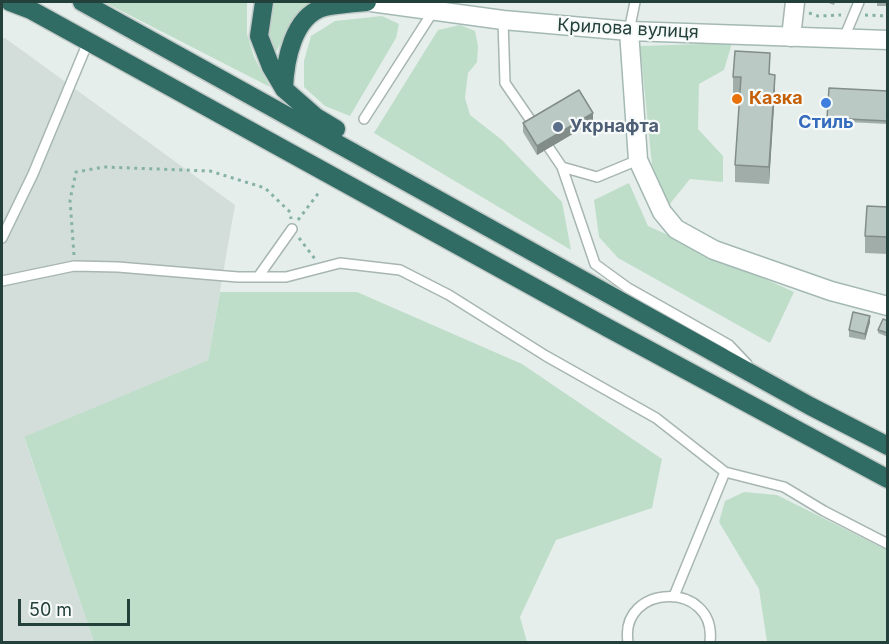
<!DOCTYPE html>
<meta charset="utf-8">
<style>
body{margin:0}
#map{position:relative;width:889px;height:644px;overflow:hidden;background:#e5eeeb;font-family:Inter,sans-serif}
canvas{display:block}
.frame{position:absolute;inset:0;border:3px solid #24403b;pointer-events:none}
.scale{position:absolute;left:18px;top:599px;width:112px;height:27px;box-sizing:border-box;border:3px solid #24403b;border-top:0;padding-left:8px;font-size:18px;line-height:21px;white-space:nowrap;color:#24403b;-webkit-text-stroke:4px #f6faf8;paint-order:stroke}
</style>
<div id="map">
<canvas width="889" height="644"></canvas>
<div class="frame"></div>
<div class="scale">50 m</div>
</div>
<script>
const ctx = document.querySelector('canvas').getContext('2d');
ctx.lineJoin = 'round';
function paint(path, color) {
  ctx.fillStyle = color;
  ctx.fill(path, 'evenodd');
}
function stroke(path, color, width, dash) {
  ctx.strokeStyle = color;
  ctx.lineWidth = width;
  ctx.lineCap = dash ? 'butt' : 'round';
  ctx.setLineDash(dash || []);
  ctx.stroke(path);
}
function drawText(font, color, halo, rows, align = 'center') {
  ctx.font = font + ' Inter,sans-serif';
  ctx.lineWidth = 4.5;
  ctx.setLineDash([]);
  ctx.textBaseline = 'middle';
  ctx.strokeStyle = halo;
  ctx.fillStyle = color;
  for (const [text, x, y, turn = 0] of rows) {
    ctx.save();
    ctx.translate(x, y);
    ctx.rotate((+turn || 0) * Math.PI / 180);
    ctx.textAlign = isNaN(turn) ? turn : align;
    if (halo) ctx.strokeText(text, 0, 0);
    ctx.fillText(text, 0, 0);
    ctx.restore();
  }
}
paint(new Path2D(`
 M 2,38 L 5,38 L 235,205 L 208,360 L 24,438 L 94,642 L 2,642 Z`), '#d3deda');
paint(new Path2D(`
 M 104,2 L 247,2 L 247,34 L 254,57 L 270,87 Z
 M 270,2 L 317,2 L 287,33 L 276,52 L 273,51 L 268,35 Z
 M 382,16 L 399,24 L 396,38 L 350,116 L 325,106 L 304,87 L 304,61 L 311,36 L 335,21 Z
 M 460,25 L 475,31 L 478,46 L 477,62 L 468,73 L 465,98 L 470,115 L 502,140 L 562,202 L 571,250 L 374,133 L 438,30 Z
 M 732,43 L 724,70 L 699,84 L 698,129 L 723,156 L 723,182 L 690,179 L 669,205 L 652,165 L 640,46 Z
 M 629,183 L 648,226 L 794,292 L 770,343 L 618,258 L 599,237 L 594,200 Z
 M 220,292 L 357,292 L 522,364 L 662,459 L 652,508 L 556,540 L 520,617 L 527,642 L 94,642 L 24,437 L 208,360 Z
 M 744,492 L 777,495 L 887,550 L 887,642 L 767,642 L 759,589 L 719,522 L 725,501 Z`), '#bfdeca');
const lane = new Path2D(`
 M 503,20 L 505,83 L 536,128
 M 629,31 L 635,2
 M 844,38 L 859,2
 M 364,119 L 434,10
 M 543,139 L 562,167 L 595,264 L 628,288 L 729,345 L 747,364
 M 562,167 L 597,177 L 638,160
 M 2,238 L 33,174 L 88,42
 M 258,277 L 292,229
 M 2,281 L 74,266 L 118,267 L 238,277 L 286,277 L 340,263 L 400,270 L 449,295 L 546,356 L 656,418 L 725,472 L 784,487 L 824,511 L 888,544
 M 674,596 L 725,472
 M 628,642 C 619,583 717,580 710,642`);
const street = new Path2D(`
 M 791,37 L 795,2`);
const secondary = new Path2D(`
 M 371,2 L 503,20 L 629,31 L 888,40
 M 629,31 L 638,160 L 662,212 L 676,229 L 714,250 L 831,291 L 888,306`);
const highway = new Path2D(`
 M 10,2 L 31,10 L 608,328 L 888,479
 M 82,2 L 810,406 L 888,446
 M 264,2 L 259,36 L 271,67 L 284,89 L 316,117 L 336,129
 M 284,89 C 285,61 293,15 325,7 C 339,4 354,3 367,2`);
stroke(lane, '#a7b6b3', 12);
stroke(street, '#a7b6b3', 21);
stroke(secondary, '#a4b9b4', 21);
stroke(highway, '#c2cac8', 21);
stroke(new Path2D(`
 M 809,13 L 818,16 L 841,15
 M 865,15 L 888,16
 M 298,220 L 320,191
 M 299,238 L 315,259
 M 74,255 L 70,200 L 76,172 L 104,167 L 210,171 L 265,188 L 290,212 L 291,219`), '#86b1a7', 3, [3, 4.5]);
stroke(lane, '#fff', 9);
stroke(street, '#fff', 18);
stroke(secondary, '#fff', 18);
stroke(highway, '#316c64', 18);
paint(new Path2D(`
 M 826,2 L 835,2 L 834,5 Z
 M 877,2 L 888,2 L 888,6 L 877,6 Z
 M 770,74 L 775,91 L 769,184 L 735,182 L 735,165 L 740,94 L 733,93 L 733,77 Z
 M 829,88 L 888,91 L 888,124 L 827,121 Z
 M 593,122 L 537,155 L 523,132 L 523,123 Z
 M 888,207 L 888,254 L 865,253 L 865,236 Z
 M 888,321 L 888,337 L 878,333 L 878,330 Z
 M 870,322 L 865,340 L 849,337 L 849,330 Z`), '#a0ada9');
paint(new Path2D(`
 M 775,75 L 775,91 L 769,184 L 769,167 Z
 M 593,113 L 593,122 L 537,155 L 537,146 Z
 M 870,316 L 870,322 L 865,340 L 865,334 Z`), '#828d89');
const building = new Path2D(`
 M 735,51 L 770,53 L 769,74 L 775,75 L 769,167 L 735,165 L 741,77 L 733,77 Z
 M 829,88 L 888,91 L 888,121 L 827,118 Z
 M 579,90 L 593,113 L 537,146 L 523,123 Z
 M 867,206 L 888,207 L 888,237 L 865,236 Z
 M 853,312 L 870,316 L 865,334 L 849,330 Z
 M 883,319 L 888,321 L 888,333 L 878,330 Z`);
paint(building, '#bac9c4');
stroke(building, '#828d89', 1.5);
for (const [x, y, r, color] of [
 [737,99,6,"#e8710a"],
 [826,103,6,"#3f7fe0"],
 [558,127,6,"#5c6f8a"]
]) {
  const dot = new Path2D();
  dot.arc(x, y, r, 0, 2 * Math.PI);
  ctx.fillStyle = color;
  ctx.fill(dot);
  stroke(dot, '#f6faf8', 2);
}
drawText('18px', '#24403b', '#f6faf8', [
 ["Крилова вулиця",628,29,3]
]);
drawText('bold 18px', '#c56008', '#f6faf8', [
 ["Казка",749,99]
], 'left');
drawText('bold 18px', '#366cbe', '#f6faf8', [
 ["Стиль",826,123]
]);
drawText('bold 18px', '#4e5e75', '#f6faf8', [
 ["Укрнафта",570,127]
], 'left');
</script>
